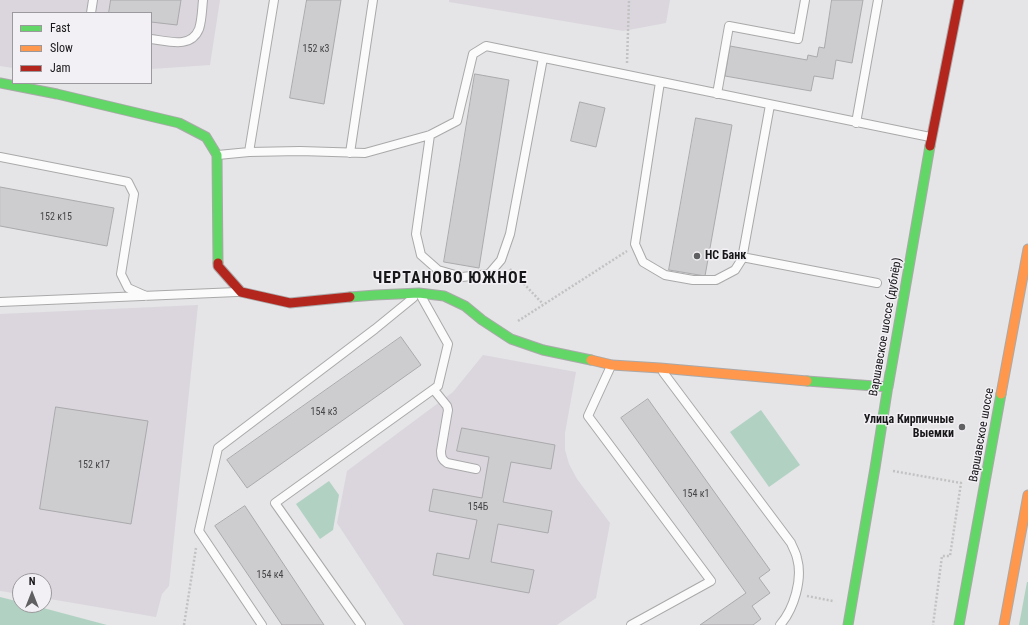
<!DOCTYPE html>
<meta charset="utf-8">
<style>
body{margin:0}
#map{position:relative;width:1028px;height:625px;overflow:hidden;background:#e5e4e6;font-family:"Roboto Condensed",sans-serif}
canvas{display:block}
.legend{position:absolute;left:12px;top:12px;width:140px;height:72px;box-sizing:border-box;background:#f3f0f5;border:1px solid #9b999d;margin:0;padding:5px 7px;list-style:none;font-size:12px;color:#181719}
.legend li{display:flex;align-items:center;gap:8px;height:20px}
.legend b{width:20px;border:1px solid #9b999d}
.north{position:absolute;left:12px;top:573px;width:40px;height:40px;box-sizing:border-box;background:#f3f0f5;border:1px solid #9b999d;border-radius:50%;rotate:0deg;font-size:11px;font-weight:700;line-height:16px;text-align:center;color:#181719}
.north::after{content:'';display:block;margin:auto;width:14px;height:18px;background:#605f61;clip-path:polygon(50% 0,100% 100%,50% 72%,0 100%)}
</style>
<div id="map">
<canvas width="1028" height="625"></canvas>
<ul class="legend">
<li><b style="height:5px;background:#63d668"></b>Fast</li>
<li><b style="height:5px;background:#ff974d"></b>Slow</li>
<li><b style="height:5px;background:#b3261e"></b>Jam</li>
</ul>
<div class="north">N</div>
</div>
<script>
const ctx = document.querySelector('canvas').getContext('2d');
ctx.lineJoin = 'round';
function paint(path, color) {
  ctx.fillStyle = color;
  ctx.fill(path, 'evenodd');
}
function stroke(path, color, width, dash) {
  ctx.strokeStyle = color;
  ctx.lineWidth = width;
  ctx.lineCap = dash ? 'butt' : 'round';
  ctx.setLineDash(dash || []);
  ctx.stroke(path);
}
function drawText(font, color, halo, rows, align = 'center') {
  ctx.font = font + ' "Roboto Condensed",sans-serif';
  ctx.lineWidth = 3;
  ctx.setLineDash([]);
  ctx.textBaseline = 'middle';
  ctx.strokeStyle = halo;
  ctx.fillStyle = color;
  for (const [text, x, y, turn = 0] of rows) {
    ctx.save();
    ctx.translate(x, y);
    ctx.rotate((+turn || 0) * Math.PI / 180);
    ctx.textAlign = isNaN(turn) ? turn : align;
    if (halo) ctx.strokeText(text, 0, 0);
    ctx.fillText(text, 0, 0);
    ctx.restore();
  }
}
paint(new Path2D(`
 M 0,0 L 220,0 L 210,65 L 151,69 L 151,13 L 13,13 L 13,68 L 0,66 Z
 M 449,0 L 670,0 L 666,23 L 623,31 L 449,2 Z
 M 198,305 L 169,586 L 162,594 L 156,617 L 44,598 L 44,581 L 20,581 L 20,594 L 0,591 L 0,314 Z
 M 483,355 L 576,372 L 565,433 L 565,450 L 569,464 L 577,479 L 610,523 L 596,598 L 557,625 L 404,625 L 337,523 L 347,471 L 453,392 Z`), '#dbd6dd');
paint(new Path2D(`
 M 761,410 L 800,465 L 769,487 L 730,432 Z
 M 329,481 L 339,495 L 333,530 L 320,539 L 296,504 Z
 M 1027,582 L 1028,582 L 1028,625 L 1019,625 Z
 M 0,597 L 20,602 L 20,605 L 32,605 L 107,625 L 0,625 Z`), '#b1d2c3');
const building = new Path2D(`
 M 111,0 L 181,0 L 177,25 L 151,22 L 151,13 L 109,13 Z
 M 307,0 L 341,0 L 324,104 L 290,98 Z
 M 832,0 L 863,0 L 852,63 L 836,60 L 833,79 L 814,76 L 811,91 L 725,76 L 730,46 L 807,60 L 808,55 L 817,57 L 819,47 L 824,48 Z
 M 475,74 L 509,80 L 479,268 L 444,262 Z
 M 580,102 L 605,108 L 596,147 L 571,141 Z
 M 696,118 L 732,125 L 705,276 L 669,270 Z
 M 0,187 L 114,208 L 107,246 L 0,226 Z
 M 401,337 L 421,365 L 247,488 L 227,460 Z
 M 648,399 L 770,570 L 759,578 L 770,593 L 752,606 L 761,619 L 753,625 L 700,625 L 746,593 L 621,418 Z
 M 56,407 L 148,421 L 131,524 L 40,509 Z
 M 462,428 L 555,445 L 551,469 L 511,462 L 503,502 L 552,511 L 548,533 L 498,524 L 491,562 L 534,570 L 529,593 L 433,575 L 437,553 L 469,559 L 477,520 L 429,511 L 433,489 L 482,498 L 489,457 L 457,451 Z
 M 245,506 L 324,625 L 282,625 L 215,526 Z`);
paint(building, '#cdccce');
stroke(building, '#aaa9ab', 1);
const lane = new Path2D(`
 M 91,13 L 93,0
 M 151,39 C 168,41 191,49 199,29 C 202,20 202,9 203,0
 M 660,82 L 635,244 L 643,262 L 665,275 L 693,280 L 716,280 L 735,270 L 742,259 L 770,105
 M 717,94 L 729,26 L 798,39 L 805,0
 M 856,123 L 878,0
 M 430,135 L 416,234 L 421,255 L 438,270 L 462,277 L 489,274 L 501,260 L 510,234 L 543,58
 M 249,152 L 274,0
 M 350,153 L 373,0
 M 218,155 L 249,152 L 300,151 L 365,153 L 430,135 L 457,121 L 473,54 L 486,46 L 930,137
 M 0,157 L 128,182 L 134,194 L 121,274 L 128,288 L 146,296
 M 742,257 L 877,283
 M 0,302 L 237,292
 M 611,366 L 588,416 L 711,581 L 631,625
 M 663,372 L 791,543 C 793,548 796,553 797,558 C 803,579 794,609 780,625
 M 434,390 L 447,406 L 448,410 L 441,451 C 441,457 442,460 447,463 L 476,469
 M 262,625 L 199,531 L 218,448 L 375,329 L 413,298
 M 361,625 L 275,503 L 438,386 L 448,344 L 421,296`);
const fast = new Path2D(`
 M 0,83 L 57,94 L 179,123 L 206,137 L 217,155 L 218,263
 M 350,297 L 376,295 L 419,293 L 444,296 L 465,306 L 482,320 L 511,339 L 543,350 L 591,360
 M 807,381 L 888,387 L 930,146
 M 848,625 L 875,468 L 890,373
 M 959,625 L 1001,394`);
const slow = new Path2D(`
 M 591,360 L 612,365 L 660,368 L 807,381
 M 1001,394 L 1028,249
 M 1004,625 L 1028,495`);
const jam = new Path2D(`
 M 930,146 L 959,0
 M 218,263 L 218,266 L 241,292 L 290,303 L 350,297`);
stroke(lane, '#aaa9aa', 10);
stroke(fast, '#aaa9aa', 11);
stroke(slow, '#aaa9aa', 11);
stroke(jam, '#aaa9aa', 11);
stroke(new Path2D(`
 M 627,63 L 629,0
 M 510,269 L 543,304
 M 518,321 L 627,251
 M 893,471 L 961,483 L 950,556 L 942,556 L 933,625
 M 807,596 L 833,601
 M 184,625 L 196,548`), '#c3c2c3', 2.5, [2, 2]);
stroke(lane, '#fbfbfb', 8);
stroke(fast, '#63d668', 9);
stroke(slow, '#ff974d', 9);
stroke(jam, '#b3261e', 9);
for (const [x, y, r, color] of [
 [697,256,4,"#605f61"],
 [962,427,4,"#605f61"]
]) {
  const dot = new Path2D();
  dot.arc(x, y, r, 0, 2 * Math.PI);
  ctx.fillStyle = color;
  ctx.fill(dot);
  stroke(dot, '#f3f0f5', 1.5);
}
drawText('10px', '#454446', null, [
 ["152 к3",316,49],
 ["152 к15",56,217],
 ["154 к3",324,412],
 ["152 к17",94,465],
 ["154 к1",696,494],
 ["154Б",478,507],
 ["154 к4",270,575]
]);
drawText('bold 12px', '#181719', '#f3f0f5', [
 ["НС Банк",705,256],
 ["Улица Кирпичные",954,420,"right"],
 ["Выемки",954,434,"right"]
], 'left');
drawText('12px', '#181719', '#f3f0f5', [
 ["Варшавское шоссе (дублёр)",886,327,-80],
 ["Варшавское шоссе",982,435,-80]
]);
ctx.letterSpacing = '1px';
drawText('bold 16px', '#181719', '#f3f0f5', [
 ["ЧЕРТАНОВО ЮЖНОЕ",450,279]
]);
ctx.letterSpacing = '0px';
</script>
